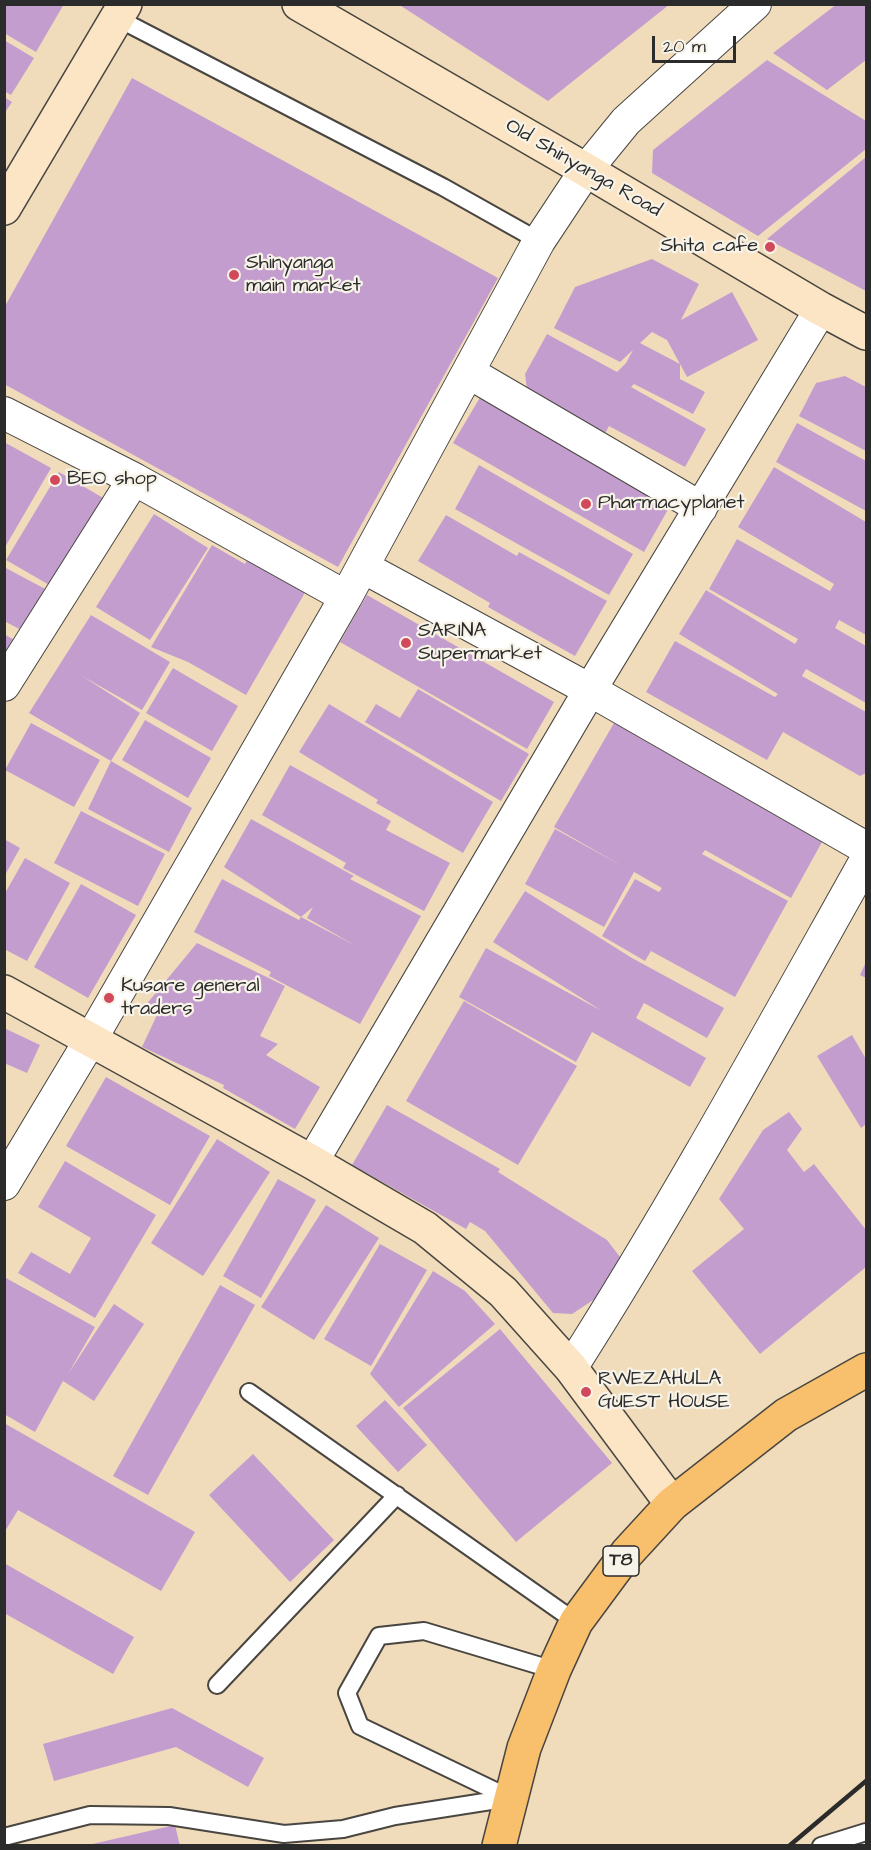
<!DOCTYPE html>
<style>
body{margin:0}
#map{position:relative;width:871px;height:1850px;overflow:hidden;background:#f0dcbb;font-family:"Architects Daughter",sans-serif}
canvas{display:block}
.frame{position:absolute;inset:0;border:6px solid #2b2b2b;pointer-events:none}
.scale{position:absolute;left:652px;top:36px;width:84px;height:27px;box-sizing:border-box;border:3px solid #2b2b2b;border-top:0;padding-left:8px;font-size:18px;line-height:21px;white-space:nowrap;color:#2b2b2b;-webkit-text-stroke:4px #f7f3e8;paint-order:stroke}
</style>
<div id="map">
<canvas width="871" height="1850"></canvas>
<div class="frame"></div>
<div class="scale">20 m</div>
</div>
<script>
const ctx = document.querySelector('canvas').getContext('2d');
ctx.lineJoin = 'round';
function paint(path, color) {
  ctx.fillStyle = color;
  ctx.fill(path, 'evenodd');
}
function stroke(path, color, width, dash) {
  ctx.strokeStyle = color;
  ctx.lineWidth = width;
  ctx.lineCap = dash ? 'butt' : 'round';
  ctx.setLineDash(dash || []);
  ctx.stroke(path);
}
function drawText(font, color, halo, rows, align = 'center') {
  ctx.font = font + ' "Architects Daughter",sans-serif';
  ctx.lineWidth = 4.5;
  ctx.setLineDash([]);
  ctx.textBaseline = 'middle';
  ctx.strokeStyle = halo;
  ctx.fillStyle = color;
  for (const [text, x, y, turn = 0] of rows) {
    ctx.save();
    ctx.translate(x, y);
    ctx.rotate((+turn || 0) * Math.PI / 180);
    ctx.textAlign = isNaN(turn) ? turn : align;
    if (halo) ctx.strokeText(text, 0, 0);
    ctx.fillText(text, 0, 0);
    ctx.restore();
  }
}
paint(new Path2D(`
 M 4,4 L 64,4 L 36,52 L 4,33 Z
 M 398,4 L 670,4 L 548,101 Z
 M 837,4 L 866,4 L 866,60 L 827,90 L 773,53 Z
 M 4,40 L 34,58 L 11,95 L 4,91 Z
 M 767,60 L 866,121 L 866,149 L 758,236 L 652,173 L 653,150 Z
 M 132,78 L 498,278 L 338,567 L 4,384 L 4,308 Z
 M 4,97 L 12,102 L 4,114 Z
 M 866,157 L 866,291 L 767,239 Z
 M 652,259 L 699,284 L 681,320 L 732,292 L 758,340 L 687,377 L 680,364 L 680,379 L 705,392 L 693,414 L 634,384 L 631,387 L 706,429 L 685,467 L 609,426 L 602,439 L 528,397 L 525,374 L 547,334 L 617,372 L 626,363 L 633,350 L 620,362 L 554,328 L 575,287 ZM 652,332 L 667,340 L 680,364 L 640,343 Z
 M 845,376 L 866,387 L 866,451 L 799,416 L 816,383 Z
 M 485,389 L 675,497 L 644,552 L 453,443 Z
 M 797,423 L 866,461 L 866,511 L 776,462 Z
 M 4,442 L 51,468 L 4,549 Z
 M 479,465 L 633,554 L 609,595 L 455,509 Z
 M 774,467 L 866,522 L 866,635 L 839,620 L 835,628 L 866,646 L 866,703 L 806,669 L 802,676 L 866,712 L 866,773 L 860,776 L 783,732 L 767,760 L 646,692 L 675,641 L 775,697 L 778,694 L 679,634 L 706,590 L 795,644 L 798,639 L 709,589 L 737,539 L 830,591 L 834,584 L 738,527 Z
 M 59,472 L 110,502 L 58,590 L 6,560 Z
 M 154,514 L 208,548 L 150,640 L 96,607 Z
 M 446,515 L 517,556 L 519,552 L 607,601 L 575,656 L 488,607 L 490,603 L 418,561 Z
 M 212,545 L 245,564 L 249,556 L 307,589 L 246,695 L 188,662 L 151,647 Z
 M 4,567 L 49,591 L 27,633 L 4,621 Z
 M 367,595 L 554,702 L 527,749 L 340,642 Z
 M 91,615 L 170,662 L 142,710 L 82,676 L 140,713 L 111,761 L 192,808 L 169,852 L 88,809 L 111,761 L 29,713 Z
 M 4,634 L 21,644 L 4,672 Z
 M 173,668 L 238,706 L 212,751 L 146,713 Z
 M 418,689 L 529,754 L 501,801 L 365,722 L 376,704 L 400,718 Z
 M 329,704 L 493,802 L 463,853 L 376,803 L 378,800 L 299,752 Z
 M 145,720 L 211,758 L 188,798 L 122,760 Z
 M 31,723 L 100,760 L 74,807 L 5,770 Z
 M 614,723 L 822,842 L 791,898 L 705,850 L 702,854 L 788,901 L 735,997 L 651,951 L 645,961 L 602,936 L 635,879 L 659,892 L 662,888 L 634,872 L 604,927 L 525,884 L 555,829 L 624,867 L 554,827 Z
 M 290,765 L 391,821 L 386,830 L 450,863 L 424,911 L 343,868 L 346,863 L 262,815 Z
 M 81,811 L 165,854 L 138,906 L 54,863 Z
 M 251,819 L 354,876 L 350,879 L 421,916 L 360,1024 L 269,976 L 271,972 L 194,932 L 222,879 L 299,920 L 301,917 L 356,946 L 307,918 L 313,907 L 301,917 L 224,867 Z
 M 4,839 L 20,848 L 4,877 Z
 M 25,858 L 70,883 L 27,961 L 4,949 L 4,895 Z
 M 81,884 L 136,915 L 88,998 L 34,967 Z
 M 525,891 L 632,958 L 724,1008 L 707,1038 L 644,1003 L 636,1018 L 706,1058 L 690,1087 L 592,1032 L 576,1062 L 459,997 L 486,948 L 602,1011 L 493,942 Z
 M 197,943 L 285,986 L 260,1036 L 278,1044 L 266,1055 L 320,1087 L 295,1129 L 223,1088 L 224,1085 L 142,1047 L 157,1015 L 145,1006 Z
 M 866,962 L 866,978 L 860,975 Z
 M 464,1001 L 577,1066 L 518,1165 L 406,1101 Z
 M 4,1028 L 40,1045 L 27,1073 L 4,1063 Z
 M 852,1035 L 866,1059 L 866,1124 L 861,1128 L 817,1056 Z
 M 106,1077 L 210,1136 L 170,1205 L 66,1146 Z
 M 387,1105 L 500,1169 L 498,1172 L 607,1240 L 623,1261 L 607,1291 L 572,1314 L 553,1313 L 485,1231 L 470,1222 L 466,1229 L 352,1165 Z
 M 789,1112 L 802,1129 L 787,1150 L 804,1172 L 814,1164 L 866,1230 L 866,1267 L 760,1354 L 692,1271 L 744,1229 L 719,1199 L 763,1130 Z
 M 217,1139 L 270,1172 L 203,1276 L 151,1243 Z
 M 65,1161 L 156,1215 L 95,1318 L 18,1273 L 31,1252 L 70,1274 L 91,1238 L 38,1207 Z
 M 278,1179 L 316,1200 L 261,1298 L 223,1276 Z
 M 326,1205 L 379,1238 L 314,1340 L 261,1307 Z
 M 380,1244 L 427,1270 L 371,1366 L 324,1339 Z
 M 433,1271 L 465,1291 L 495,1324 L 399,1407 L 370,1374 Z
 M 4,1277 L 95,1327 L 68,1374 L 114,1304 L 144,1324 L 94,1401 L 63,1381 L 35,1432 L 4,1414 Z
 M 220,1285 L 255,1305 L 148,1495 L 113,1476 Z
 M 500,1329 L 612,1463 L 516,1542 L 403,1408 Z
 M 385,1400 L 427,1445 L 398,1472 L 356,1426 Z
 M 4,1423 L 195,1532 L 161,1591 L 18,1510 L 4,1533 Z
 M 253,1454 L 334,1540 L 290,1582 L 209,1495 Z
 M 4,1563 L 134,1637 L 113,1674 L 4,1613 Z
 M 172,1708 L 264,1758 L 248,1787 L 176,1747 L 54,1781 L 43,1744 Z
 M 175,1825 L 180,1846 L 88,1846 L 88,1845 Z`), '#c49dcf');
const lane = new Path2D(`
 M 117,18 L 443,187 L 539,241
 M 249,1392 L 576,1622
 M 217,1685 L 397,1495
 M 510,1798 L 360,1726 L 347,1693 L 379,1636 L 424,1631 L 554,1670
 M 4,1837 L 90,1815 L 169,1816 L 284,1834 L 343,1829 L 395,1816 L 510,1798
 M 821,1846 L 866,1832`);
const street = new Path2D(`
 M 468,372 L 701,508
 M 4,413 L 134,479 L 346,597
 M 363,567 L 590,690 L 866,848
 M 4,685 L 134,479
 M 312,1162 L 590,690 L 821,309
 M 4,1184 L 91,1039 L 346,597 L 539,241 L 586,170 L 626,121 L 755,4
 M 571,1368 C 676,1203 770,1031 866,860`);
const secondary = new Path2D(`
 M 299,4 L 586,170 L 821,309 L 866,333
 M 4,208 L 125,4
 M 4,992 L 312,1162 L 425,1228 L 503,1292 L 571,1368 L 672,1504`);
const highway = new Path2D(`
 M 499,1846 L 524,1748 L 554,1670 L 576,1622 L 627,1553 L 672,1504 L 786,1415 L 866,1370`);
stroke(lane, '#494641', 20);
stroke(street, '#494641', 34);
stroke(secondary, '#494641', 36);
stroke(highway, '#494641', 36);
stroke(lane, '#fff', 16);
stroke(street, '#fff', 32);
stroke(secondary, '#fce5c4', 33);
stroke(highway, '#f8bf6c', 33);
stroke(new Path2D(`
 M 789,1846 L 866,1781`), '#2b2b2b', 4.5);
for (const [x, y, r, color] of [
 [770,247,6,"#d1495b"],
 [234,275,6,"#d1495b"],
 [55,480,6,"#d1495b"],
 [586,504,6,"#d1495b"],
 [406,643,6,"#d1495b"],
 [109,998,6,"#d1495b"],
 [586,1392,6,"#d1495b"]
]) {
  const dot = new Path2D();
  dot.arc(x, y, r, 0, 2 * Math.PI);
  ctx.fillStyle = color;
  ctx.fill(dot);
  stroke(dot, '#f7f3e8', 2);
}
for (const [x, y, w] of [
 [621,1561,36]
]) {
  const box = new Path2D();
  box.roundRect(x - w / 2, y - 15, w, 30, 4.5);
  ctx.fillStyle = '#f7f3e8';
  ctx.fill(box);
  stroke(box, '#2b2b2b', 1.5);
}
drawText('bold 18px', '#2b2b2b', null, [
 ["T8",621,1561]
]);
drawText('20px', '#2b2b2b', '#f7f3e8', [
 ["Old Shinyanga Road",583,169,30]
]);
drawText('20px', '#2b2b2b', '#f7f3e8', [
 ["Shita cafe",758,247,"right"],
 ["Shinyanga",246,264],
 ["main market",246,287],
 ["BEO shop",67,480],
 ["Pharmacyplanet",598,504],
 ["SARINA",418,632],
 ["Supermarket",418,655],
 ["Kusare general",121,987],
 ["traders",121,1010],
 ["RWEZAHULA",598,1380],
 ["GUEST HOUSE",598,1403]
], 'left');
</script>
